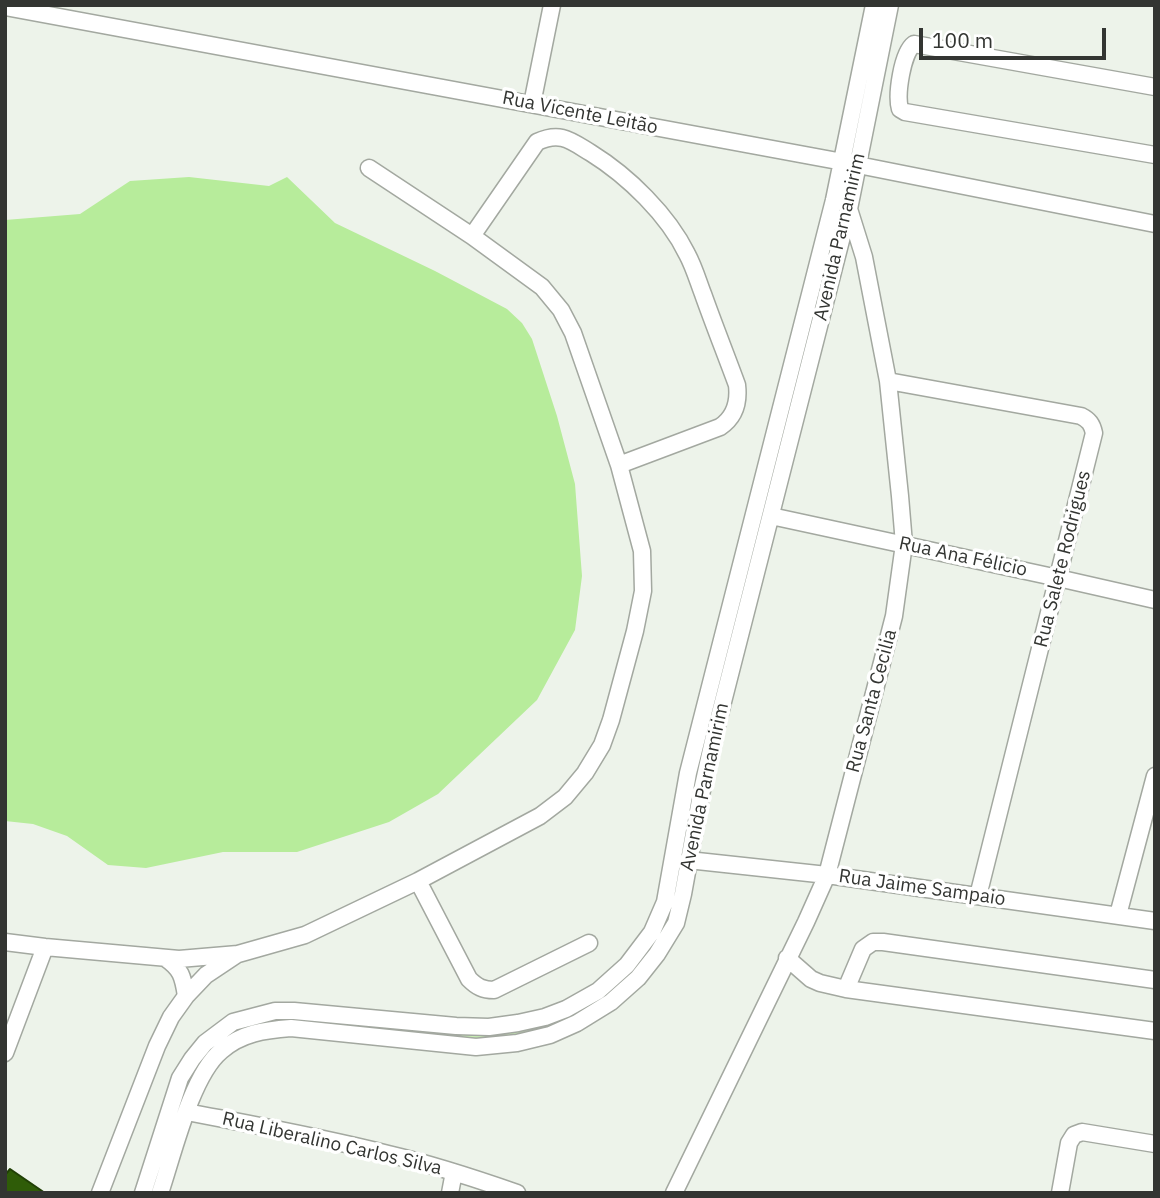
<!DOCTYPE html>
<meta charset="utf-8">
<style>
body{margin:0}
#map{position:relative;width:1160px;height:1198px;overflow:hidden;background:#edf3ea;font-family:"IBM Plex Sans",sans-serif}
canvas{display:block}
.frame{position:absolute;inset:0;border:7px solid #333532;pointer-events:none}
.scale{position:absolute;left:919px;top:28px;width:187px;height:32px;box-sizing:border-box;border:4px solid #333532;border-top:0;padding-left:9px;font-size:21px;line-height:24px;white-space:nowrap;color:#333532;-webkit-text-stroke:5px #fff;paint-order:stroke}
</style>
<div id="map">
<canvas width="1160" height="1198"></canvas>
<div class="frame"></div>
<div class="scale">100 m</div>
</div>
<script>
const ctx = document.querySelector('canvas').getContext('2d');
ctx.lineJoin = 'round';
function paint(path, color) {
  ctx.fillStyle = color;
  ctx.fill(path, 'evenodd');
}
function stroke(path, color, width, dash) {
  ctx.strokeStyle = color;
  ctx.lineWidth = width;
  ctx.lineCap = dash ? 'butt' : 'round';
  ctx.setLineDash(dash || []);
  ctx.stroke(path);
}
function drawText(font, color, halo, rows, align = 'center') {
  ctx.font = font + ' "IBM Plex Sans",sans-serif';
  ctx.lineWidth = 7;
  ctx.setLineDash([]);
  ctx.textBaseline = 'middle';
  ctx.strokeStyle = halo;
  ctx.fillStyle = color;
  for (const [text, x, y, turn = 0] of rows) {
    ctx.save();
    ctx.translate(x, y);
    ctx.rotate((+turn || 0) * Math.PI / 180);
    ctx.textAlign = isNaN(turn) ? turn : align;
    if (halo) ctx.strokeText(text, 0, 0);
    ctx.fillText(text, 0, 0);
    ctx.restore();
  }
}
paint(new Path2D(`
 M 836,215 L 842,217 L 677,914 L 637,974 L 574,1021 L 522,1037 L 476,1039 L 396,1033 L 397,1025 L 546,1023 L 648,950 L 665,926 L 674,898 L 677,864 L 687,803 Z
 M 255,1018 L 367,1021 L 365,1028 L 237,1034 L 186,1101 L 180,1098 L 190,1074 L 215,1042 Z`), '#c8f0b3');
paint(new Path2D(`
 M 189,177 L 269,186 L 287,177 L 335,223 L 435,271 L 507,309 L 522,323 L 532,339 L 557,416 L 575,484 L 582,576 L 575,630 L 537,700 L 438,794 L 389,822 L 297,852 L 223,852 L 146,868 L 108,865 L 67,836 L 33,824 L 5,821 L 5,220 L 80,214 L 130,181 Z`), '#b7ec9b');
const building = new Path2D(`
 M 10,1169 L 45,1193 L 5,1193 L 5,1175 Z`);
paint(building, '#2f5c08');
stroke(building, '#214006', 2);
const minor = new Path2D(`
 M 5,7 L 843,162 L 1155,224
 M 1155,87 L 914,44 C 902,53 896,95 900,109 L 905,112 L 1155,155
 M 532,104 L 552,5
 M 472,236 L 537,142 C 561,131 571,141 591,153 C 628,176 668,215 687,254 C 694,267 698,281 703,294 C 714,325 726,355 737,385 C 739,402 735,417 720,427 L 619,465
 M 888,381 L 1081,416 C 1089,420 1092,424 1094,433 L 978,896
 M 771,516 L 1058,578 L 1155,600
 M 688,860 L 827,875 L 1155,921
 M 418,881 L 469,979 C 477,987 483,990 494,990 L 589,943
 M 1118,915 L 1155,776
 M 5,942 L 45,947 L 179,959 L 238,954 L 305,935 L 418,881 L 540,816 L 565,797 L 585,773 L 602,745 L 611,720 L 635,631 L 643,591 L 642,551 L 619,465 L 573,333 L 561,310 L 542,287 L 472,236 L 369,168
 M 165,958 C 181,969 183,976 186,996
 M 787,958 L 811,979 L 820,983 L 846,989 L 1155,1031
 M 846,989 L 863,949 L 873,942 L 883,942 L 1155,980
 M 5,1053 L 45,947
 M 187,1112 C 254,1125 321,1137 388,1154 C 431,1164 474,1178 517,1193
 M 100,1193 L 157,1046 L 171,1017 L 186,996 L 206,975 L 236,955
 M 143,1193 L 180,1078 L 192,1059 L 205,1043 L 233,1022 L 275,1011 L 294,1011 L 456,1026 L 489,1027 L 518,1023 L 545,1017 L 566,1009 L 598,991 L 627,965 L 652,932 L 665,902 L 688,773 L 834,200 L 874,5
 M 160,1193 C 173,1155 191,1076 221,1051 C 241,1033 265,1030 291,1028 L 476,1047 L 517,1043 L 550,1035 L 577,1023 L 611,1002 L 638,978 L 657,954 L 676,923 L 683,894 L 701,795 L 713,741 L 849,209 L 890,5
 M 450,1193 L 454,1172
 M 674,1193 L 806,922 L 827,875 L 894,616 L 904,544 L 900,496 L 888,381 L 864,257 L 849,209
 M 1060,1193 L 1069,1143 L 1074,1135 L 1082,1132 L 1155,1144`);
stroke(minor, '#a3a8a0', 19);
stroke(minor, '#fff', 16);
drawText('19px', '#333532', '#fff', [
 ["Rua Vicente Leitão",580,113,11],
 ["Avenida Parnamirim",840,237,-77],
 ["Rua Ana Félicio",963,557,12],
 ["Rua Salete Rodrigues",1063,559,-76],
 ["Rua Santa Cecilia",872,701,-75],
 ["Avenida Parnamirim",705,787,-78],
 ["Rua Jaime Sampaio",922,888,8],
 ["Rua Liberalino Carlos Silva",332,1144,13]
]);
</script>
